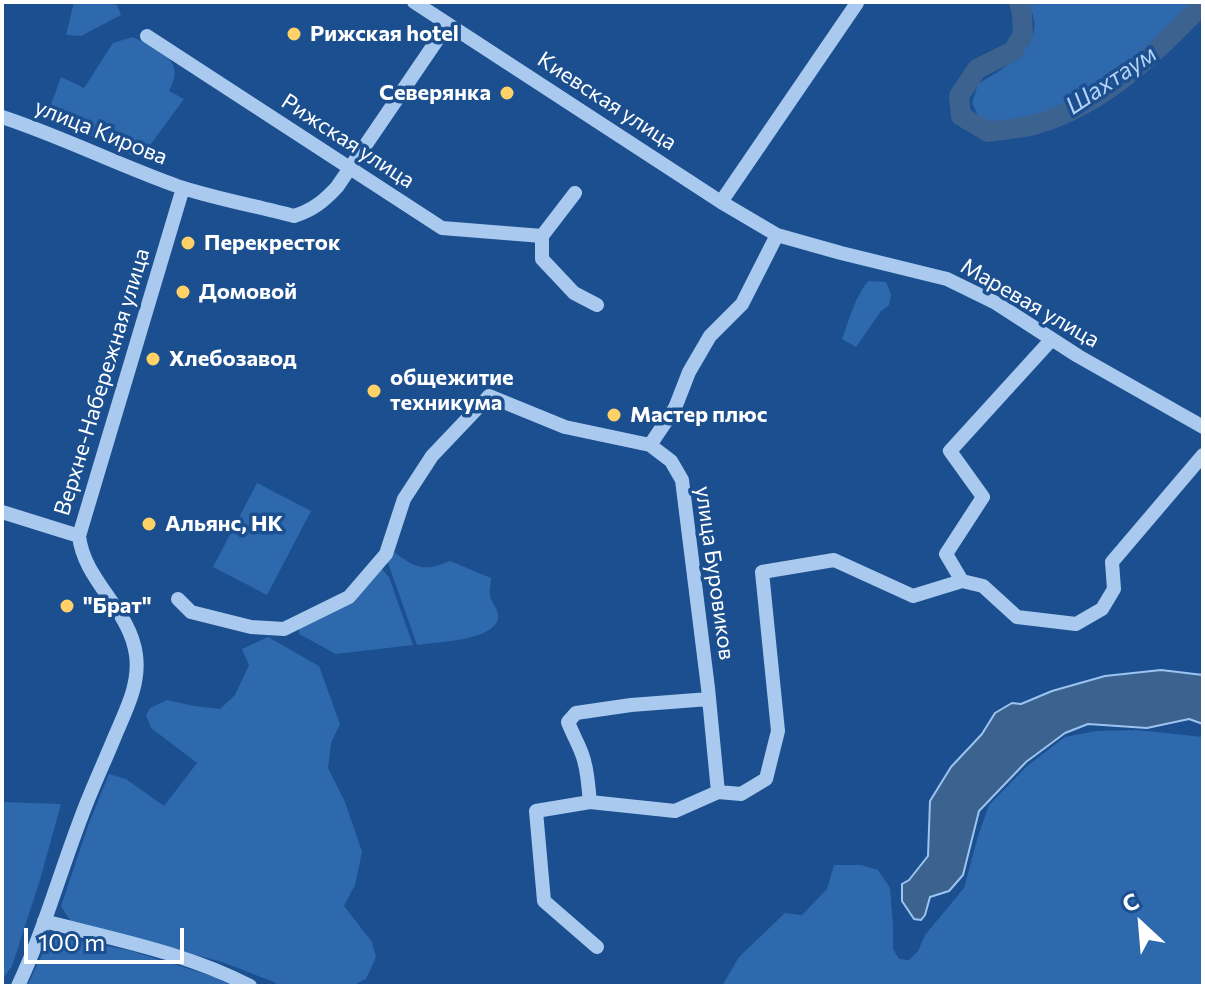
<!DOCTYPE html>
<meta charset="utf-8">
<style>
body{margin:0}
#map{position:relative;width:1205px;height:988px;overflow:hidden;background:#1b4f8f;font-family:Commissioner,sans-serif}
canvas{display:block}
.frame{position:absolute;inset:0;border:4px solid #fff;pointer-events:none}
.north{position:absolute;left:1101px;top:884px;width:80px;height:80px;-webkit-text-stroke:6px #1b4f8f;paint-order:stroke;rotate:334deg;font-size:22px;font-weight:700;line-height:32px;text-align:center;color:#fff}
.north::after{content:'';display:block;margin:auto;width:28px;height:36px;background:#fff;clip-path:polygon(50% 0,100% 100%,50% 72%,0 100%)}
.scale{position:absolute;left:24px;top:928px;width:160px;height:36px;box-sizing:border-box;border:4px solid #fff;border-top:0;padding-left:10px;font-size:24px;line-height:28px;white-space:nowrap;color:#fff;-webkit-text-stroke:6px #1b4f8f;paint-order:stroke}
</style>
<div id="map">
<canvas width="1205" height="988"></canvas>
<div class="frame"></div>
<div class="north">С</div>
<div class="scale">100 m</div>
</div>
<script>
const ctx = document.querySelector('canvas').getContext('2d');
ctx.lineJoin = 'round';
function paint(path, color) {
  ctx.fillStyle = color;
  ctx.fill(path, 'evenodd');
}
function stroke(path, color, width, dash) {
  ctx.strokeStyle = color;
  ctx.lineWidth = width;
  ctx.lineCap = dash ? 'butt' : 'round';
  ctx.setLineDash(dash || []);
  ctx.stroke(path);
}
function drawText(font, color, halo, rows, align = 'center') {
  ctx.font = font + ' Commissioner,sans-serif';
  ctx.lineWidth = 7;
  ctx.setLineDash([]);
  ctx.textBaseline = 'middle';
  ctx.strokeStyle = halo;
  ctx.fillStyle = color;
  for (const [text, x, y, turn = 0] of rows) {
    ctx.save();
    ctx.translate(x, y);
    ctx.rotate((+turn || 0) * Math.PI / 180);
    ctx.textAlign = isNaN(turn) ? turn : align;
    if (halo) ctx.strokeText(text, 0, 0);
    ctx.fillText(text, 0, 0);
    ctx.restore();
  }
}
paint(new Path2D(`
 M 74,2 L 100,2 L 117,5 L 121,15 L 81,36 L 66,35 Z
 M 1028,2 L 1195,2 L 1131,62 L 1084,98 L 1034,118 L 996,125 L 981,122 L 972,103 L 978,84 C 1000,70 1039,51 1034,20 C 1033,14 1030,8 1028,2 Z
 M 133,37 C 156,49 188,59 169,91 L 184,99 L 148,148 L 133,156 L 53,118 L 48,113 L 61,77 L 84,88 L 113,43 Z
 M 868,281 L 886,282 L 891,295 L 889,305 L 881,311 L 856,347 L 842,339 C 849,320 855,297 868,281 Z
 M 257,483 L 311,511 L 267,595 L 213,567 Z
 M 391,550 C 415,567 421,573 450,561 L 491,578 C 491,584 489,590 490,596 C 492,603 500,612 498,619 C 492,641 436,642 417,645 L 388,563 Z
 M 380,567 L 389,577 L 413,645 L 336,654 L 299,634 L 299,626 Z
 M 268,637 L 319,666 L 340,724 L 331,743 L 328,768 L 345,802 L 362,852 L 355,885 L 344,906 L 372,942 L 376,957 L 366,979 L 352,986 L 279,986 L 274,982 L 222,962 L 71,922 L 61,906 L 89,823 L 109,774 L 126,779 L 164,806 L 197,763 L 151,728 L 146,715 L 150,708 L 167,700 L 194,706 L 220,709 L 235,695 L 249,665 L 242,649 Z
 M 1137,730 L 1203,737 L 1203,986 L 722,986 L 739,957 L 785,913 L 802,915 L 827,889 L 834,865 L 861,865 L 878,870 L 890,888 L 893,925 L 893,949 L 899,959 L 909,960 L 918,951 L 925,935 L 964,888 L 978,836 L 989,805 L 1027,766 L 1065,737 L 1096,731 Z
 M 2,802 L 61,804 L 40,880 L 12,966 L 2,980 Z
 M 51,936 L 128,950 L 215,977 L 232,986 L 27,986 Z`), '#2e69ad');
const water = new Path2D(`
 M 1161,670 L 1203,675 L 1203,724 L 1189,719 L 1147,728 L 1088,724 L 1065,733 L 1026,762 L 979,811 L 963,875 L 949,891 L 930,897 L 925,915 L 921,920 L 914,919 L 902,901 L 902,884 L 909,880 L 928,856 L 930,801 L 951,767 L 982,734 L 995,713 L 1012,703 L 1021,704 L 1052,691 L 1105,676 Z`);
paint(water, '#3c6290');
stroke(water, '#9cc4f0', 2);
stroke(new Path2D(`
 M 1019,2 L 1022,14 L 1023,34 L 1013,51 L 977,69 L 959,96 L 961,116 L 988,132 C 1004,129 1022,129 1037,124 C 1105,104 1155,53 1203,4`), '#3c6290', 20);
stroke(new Path2D(`
 M 414,2 L 721,202 L 777,235 L 841,253 L 947,279 L 996,303 L 1078,356 L 1203,427
 M 147,36 L 442,228 L 542,236 L 575,193
 M 2,117 C 63,137 120,166 180,187 C 217,199 256,206 294,216 C 313,210 324,201 337,187 L 448,24
 M 721,202 L 857,3
 M 542,236 L 542,259 L 574,293 L 597,305
 M 650,445 L 675,408 L 689,372 L 710,336 L 742,304 L 777,235
 M 2,512 L 79,536
 M 962,581 L 983,586 L 1017,617 L 1076,624 L 1102,609 L 1114,589 L 1112,562 L 1203,455
 M 178,599 L 191,612 L 251,627 L 284,629 L 349,597 L 386,554 L 404,499 L 432,456 L 489,396 L 565,427 L 650,445 L 671,461 L 682,480 L 708,688 L 718,792 L 675,811 L 590,802 L 536,811 L 544,901 L 597,947
 M 718,792 L 741,794 L 766,779 L 778,731 L 762,572 L 834,560 L 913,596 L 962,581 L 946,554 L 983,497 L 950,451 L 1052,339
 M 590,802 C 588,786 588,769 582,754 C 578,743 572,733 568,722 L 576,713 L 631,705 L 709,699
 M 44,921 C 113,939 187,953 250,986
 M 18,986 C 44,931 60,872 82,815 C 92,788 104,763 115,736 C 126,710 140,684 136,655 C 130,609 84,581 79,536 L 183,188`), '#a9c9ee', 14);
for (const [x, y, r, color] of [
 [294,34,8,"#ffd166"],
 [507,93,8,"#ffd166"],
 [188,243,8,"#ffd166"],
 [183,292,8,"#ffd166"],
 [153,359,8,"#ffd166"],
 [374,391,8,"#ffd166"],
 [614,415,8,"#ffd166"],
 [149,524,8,"#ffd166"],
 [67,606,8,"#ffd166"]
]) {
  const dot = new Path2D();
  dot.arc(x, y, r, 0, 2 * Math.PI);
  ctx.fillStyle = color;
  ctx.fill(dot);
  stroke(dot, '#1b4f8f', 3);
}
drawText('bold 22px', '#fff', '#1b4f8f', [
 ["Рижская hotel",310,34],
 ["Северянка",491,93,"right"],
 ["Перекресток",204,243],
 ["Домовой",199,292],
 ["Хлебозавод",169,359],
 ["общежитие",390,378],
 ["техникума",390,403],
 ["Мастер плюс",630,415],
 ["Альянс, НК",165,524],
 ["\"Брат\"",83,606]
], 'left');
drawText('22px', '#fff', '#1b4f8f', [
 ["Киевская улица",607,101,33],
 ["улица Кирова",101,132,22],
 ["Рижская улица",348,141,33],
 ["Маревая улица",1030,303,30],
 ["Верхне-Набережная улица",102,382,-73],
 ["улица Буровиков",715,573,82]
]);
drawText('italic 24px', '#b5d3f5', '#1b4f8f', [
 ["Шахтаум",1111,80,-34]
]);
</script>
